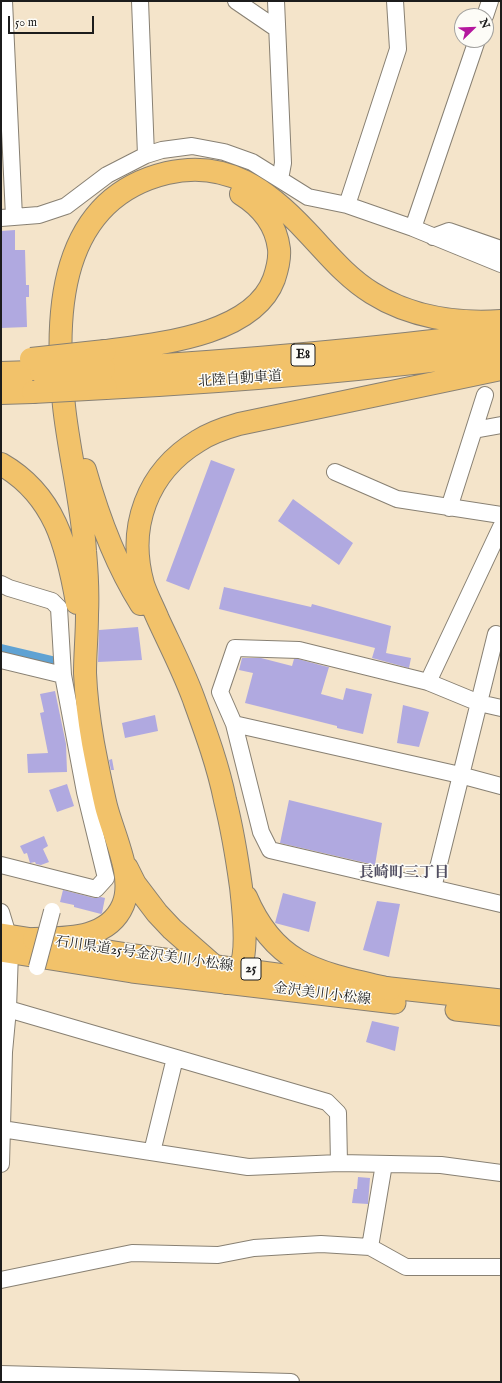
<!DOCTYPE html>
<meta charset="utf-8">
<style>
body{margin:0}
#map{position:relative;width:502px;height:1383px;overflow:hidden;background:#f4e4ca;font-family:"IM FELL English",serif}
canvas{display:block}
.frame{position:absolute;inset:0;border:2px solid #1c1c1c;pointer-events:none}
.north{position:absolute;left:454px;top:8px;width:40px;height:40px;box-sizing:border-box;background:#fdfcf7;border:1px solid #a3a29f;border-radius:50%;rotate:67deg;font-size:11px;font-weight:700;line-height:16px;text-align:center;color:#1c1c1c}
.north::after{content:'';display:block;margin:auto;width:14px;height:18px;background:#b5179e;clip-path:polygon(50% 0,100% 100%,50% 72%,0 100%)}
.scale{position:absolute;left:8px;top:16px;width:86px;height:18px;box-sizing:border-box;border:2px solid #1c1c1c;border-top:0;padding-left:5px;font-size:12px;line-height:14px;white-space:nowrap;color:#1c1c1c;-webkit-text-stroke:3px #fdfcf7;paint-order:stroke}
</style>
<div id="map">
<canvas width="502" height="1383"></canvas>
<div class="frame"></div>
<div class="north">N</div>
<div class="scale">50 m</div>
</div>
<script>
const ctx = document.querySelector('canvas').getContext('2d');
ctx.lineJoin = 'round';
function stroke(path, color, width, dash) {
  ctx.strokeStyle = color;
  ctx.lineWidth = width;
  ctx.lineCap = dash ? 'butt' : 'round';
  ctx.setLineDash(dash || []);
  ctx.stroke(path);
}
function paint(path, color) {
  ctx.fillStyle = color;
  ctx.fill(path, 'evenodd');
}
function drawText(font, color, halo, rows, align = 'center') {
  ctx.font = font + ' "IM FELL English","Noto Serif JP",serif';
  ctx.lineWidth = 3;
  ctx.setLineDash([]);
  ctx.textBaseline = 'middle';
  ctx.strokeStyle = halo;
  ctx.fillStyle = color;
  for (const [text, x, y, turn = 0] of rows) {
    ctx.save();
    ctx.translate(x, y);
    ctx.rotate((+turn || 0) * Math.PI / 180);
    ctx.textAlign = isNaN(turn) ? turn : align;
    if (halo) ctx.strokeText(text, 0, 0);
    ctx.fillText(text, 0, 0);
    ctx.restore();
  }
}
stroke(new Path2D(`
 M 1,650 L 52,662`), '#5fa2d3', 12);
paint(new Path2D(`
 M 15,230 L 15,250 L 25,250 L 26,285 L 29,285 L 29,297 L 26,297 L 27,327 L 1,328 L 1,231 Z
 M 211,460 L 235,469 L 189,590 L 166,581 Z
 M 293,499 L 353,543 L 339,565 L 278,521 Z
 M 224,587 L 311,607 L 312,604 L 391,626 L 386,653 L 411,658 L 409,668 L 372,658 L 375,648 L 219,609 Z
 M 138,627 L 142,660 L 98,662 L 99,630 Z
 M 242,658 L 261,658 L 292,666 L 294,659 L 298,659 L 324,666 L 329,667 L 321,694 L 343,700 L 346,688 L 372,694 L 363,734 L 337,728 L 337,726 L 245,703 L 253,673 L 239,670 Z
 M 55,691 L 66,744 L 67,772 L 28,773 L 27,754 L 48,753 L 40,713 L 44,712 L 40,694 Z
 M 403,705 L 429,712 L 419,747 L 397,743 Z
 M 155,715 L 158,731 L 125,738 L 122,723 Z
 M 112,759 L 114,770 L 111,770 L 109,760 Z
 M 67,784 L 74,806 L 57,812 L 49,790 Z
 M 289,800 L 382,823 L 375,865 L 280,843 Z
 M 44,836 L 48,846 L 43,849 L 49,862 L 41,865 L 36,864 L 35,862 L 30,863 L 27,853 L 24,854 L 20,846 Z
 M 63,890 L 94,898 L 101,897 L 105,898 L 102,913 L 101,914 L 74,907 L 74,905 L 60,902 Z
 M 283,893 L 316,902 L 309,932 L 275,923 Z
 M 377,901 L 400,904 L 389,957 L 363,950 Z
 M 372,1021 L 399,1027 L 395,1051 L 366,1042 Z
 M 358,1177 L 370,1178 L 368,1204 L 352,1203 L 354,1189 L 357,1189 Z`), '#b0a9e0');
const minor = new Path2D(`
 M 4,1 L 14,217
 M 140,1 L 146,155
 M 236,1 L 277,29
 M 276,1 L 283,163 L 280,179
 M 485,16 L 490,1
 M 347,205 L 398,49 L 395,1
 M 1,218 L 39,215 L 66,206 L 107,175 L 146,155 L 162,150 L 192,146 L 224,152 L 252,162 L 308,197 L 347,205 L 413,228 L 501,264
 M 413,228 L 477,40
 M 433,237 L 449,231 L 501,249
 M 474,430 L 501,425
 M 335,472 L 397,499 L 501,515
 M 449,508 L 485,395
 M 1,584 L 9,588 L 52,601 L 59,608 L 63,675 L 85,792 L 106,878 L 96,889 L 1,865
 M 1,660 L 63,675
 M 428,682 L 501,527
 M 234,724 L 220,692 L 235,648 L 299,650 L 428,682 L 479,703 L 501,708
 M 501,786 L 460,775 L 234,724 L 261,832 L 270,850 L 501,904
 M 433,888 L 496,634 L 501,636
 M 1,912 L 8,935 L 10,952 L 8,1009 L 4,1052 L 1,1164
 M 8,1009 L 327,1102 L 338,1113 L 339,1163
 M 2,1129 L 248,1167 L 339,1163 L 441,1165 L 501,1173
 M 152,1152 L 175,1058
 M 370,1247 L 384,1164
 M 1,1280 L 132,1253 L 218,1255 L 254,1248 L 321,1244 L 370,1247 L 406,1267 L 501,1267
 M 1,1374 L 291,1382`);
const major = new Path2D(`
 M 1,934 L 134,955 L 337,982
 M 1,951 L 132,972 L 395,1003
 M 372,986 L 501,1000
 M 456,1010 L 501,1015`);
const highway = new Path2D(`
 M 105,351 C 156,344 253,336 274,279 C 277,270 280,259 279,249 C 276,224 262,207 241,194
 M 104,369 C 236,361 368,350 499,333
 M 1,373 L 32,372
 M 106,388 C 238,381 370,370 501,352
 M 1,393 L 33,392
 M 1,464 C 55,495 67,546 77,603
 M 85,470 C 98,516 115,563 141,604
 M 127,868 L 135,884 L 157,913 L 172,929 L 213,965 L 227,983 C 231,978 236,974 239,969 C 249,954 243,905 241,887 C 237,858 232,828 225,800 C 218,765 205,730 193,697 C 183,670 170,645 158,619 C 153,607 147,596 143,584 C 127,527 147,472 198,441 C 210,433 225,428 239,424 L 501,369
 M 246,897 C 276,968 322,973 390,989
 M 34,939 C 66,938 108,940 123,905 C 135,877 113,834 106,806 C 101,785 97,764 93,743 C 89,720 86,697 85,673 C 85,654 87,635 87,615 C 88,594 87,573 85,551 C 82,502 69,454 64,406 C 54,314 58,199 167,173 C 227,159 268,190 307,232 C 327,253 346,277 372,293 C 410,317 457,324 501,321`);
stroke(minor, '#888073', 18);
stroke(major, '#888073', 23);
stroke(highway, '#888073', 24);
stroke(minor, '#fff', 16);
stroke(major, '#f2c26a', 21);
stroke(highway, '#f2c26a', 22);
const minorBridge = new Path2D(`
 M 37,967 L 52,911`);
const highwayBridge = new Path2D(`
 M 31,359 L 105,351
 M 41,372 L 104,369
 M 33,392 L 106,388`);
stroke(minorBridge, '#888073', 18, []);
stroke(highwayBridge, '#888073', 24, []);
stroke(minorBridge, '#fff', 16);
stroke(highwayBridge, '#f2c26a', 22);
for (const [x, y, w] of [
 [303,355,24],
 [251,969,20]
]) {
  const box = new Path2D();
  box.roundRect(x - w / 2, y - 11, w, 22, 3);
  ctx.fillStyle = '#fdfcf7';
  ctx.fill(box);
  stroke(box, '#1c1c1c', 1);
}
drawText('bold 13px', '#1c1c1c', null, [
 ["E8",303,355],
 ["25",251,969]
]);
drawText('14px', '#1c1c1c', '#fdfcf7', [
 ["北陸自動車道",240,380,-4],
 ["石川県道25号金沢美川小松線",144,955,8],
 ["金沢美川小松線",322,995,7]
]);
drawText('bold 15px', '#504d61', '#fdfcf7', [
 ["長崎町三丁目",404,874]
]);
</script>
